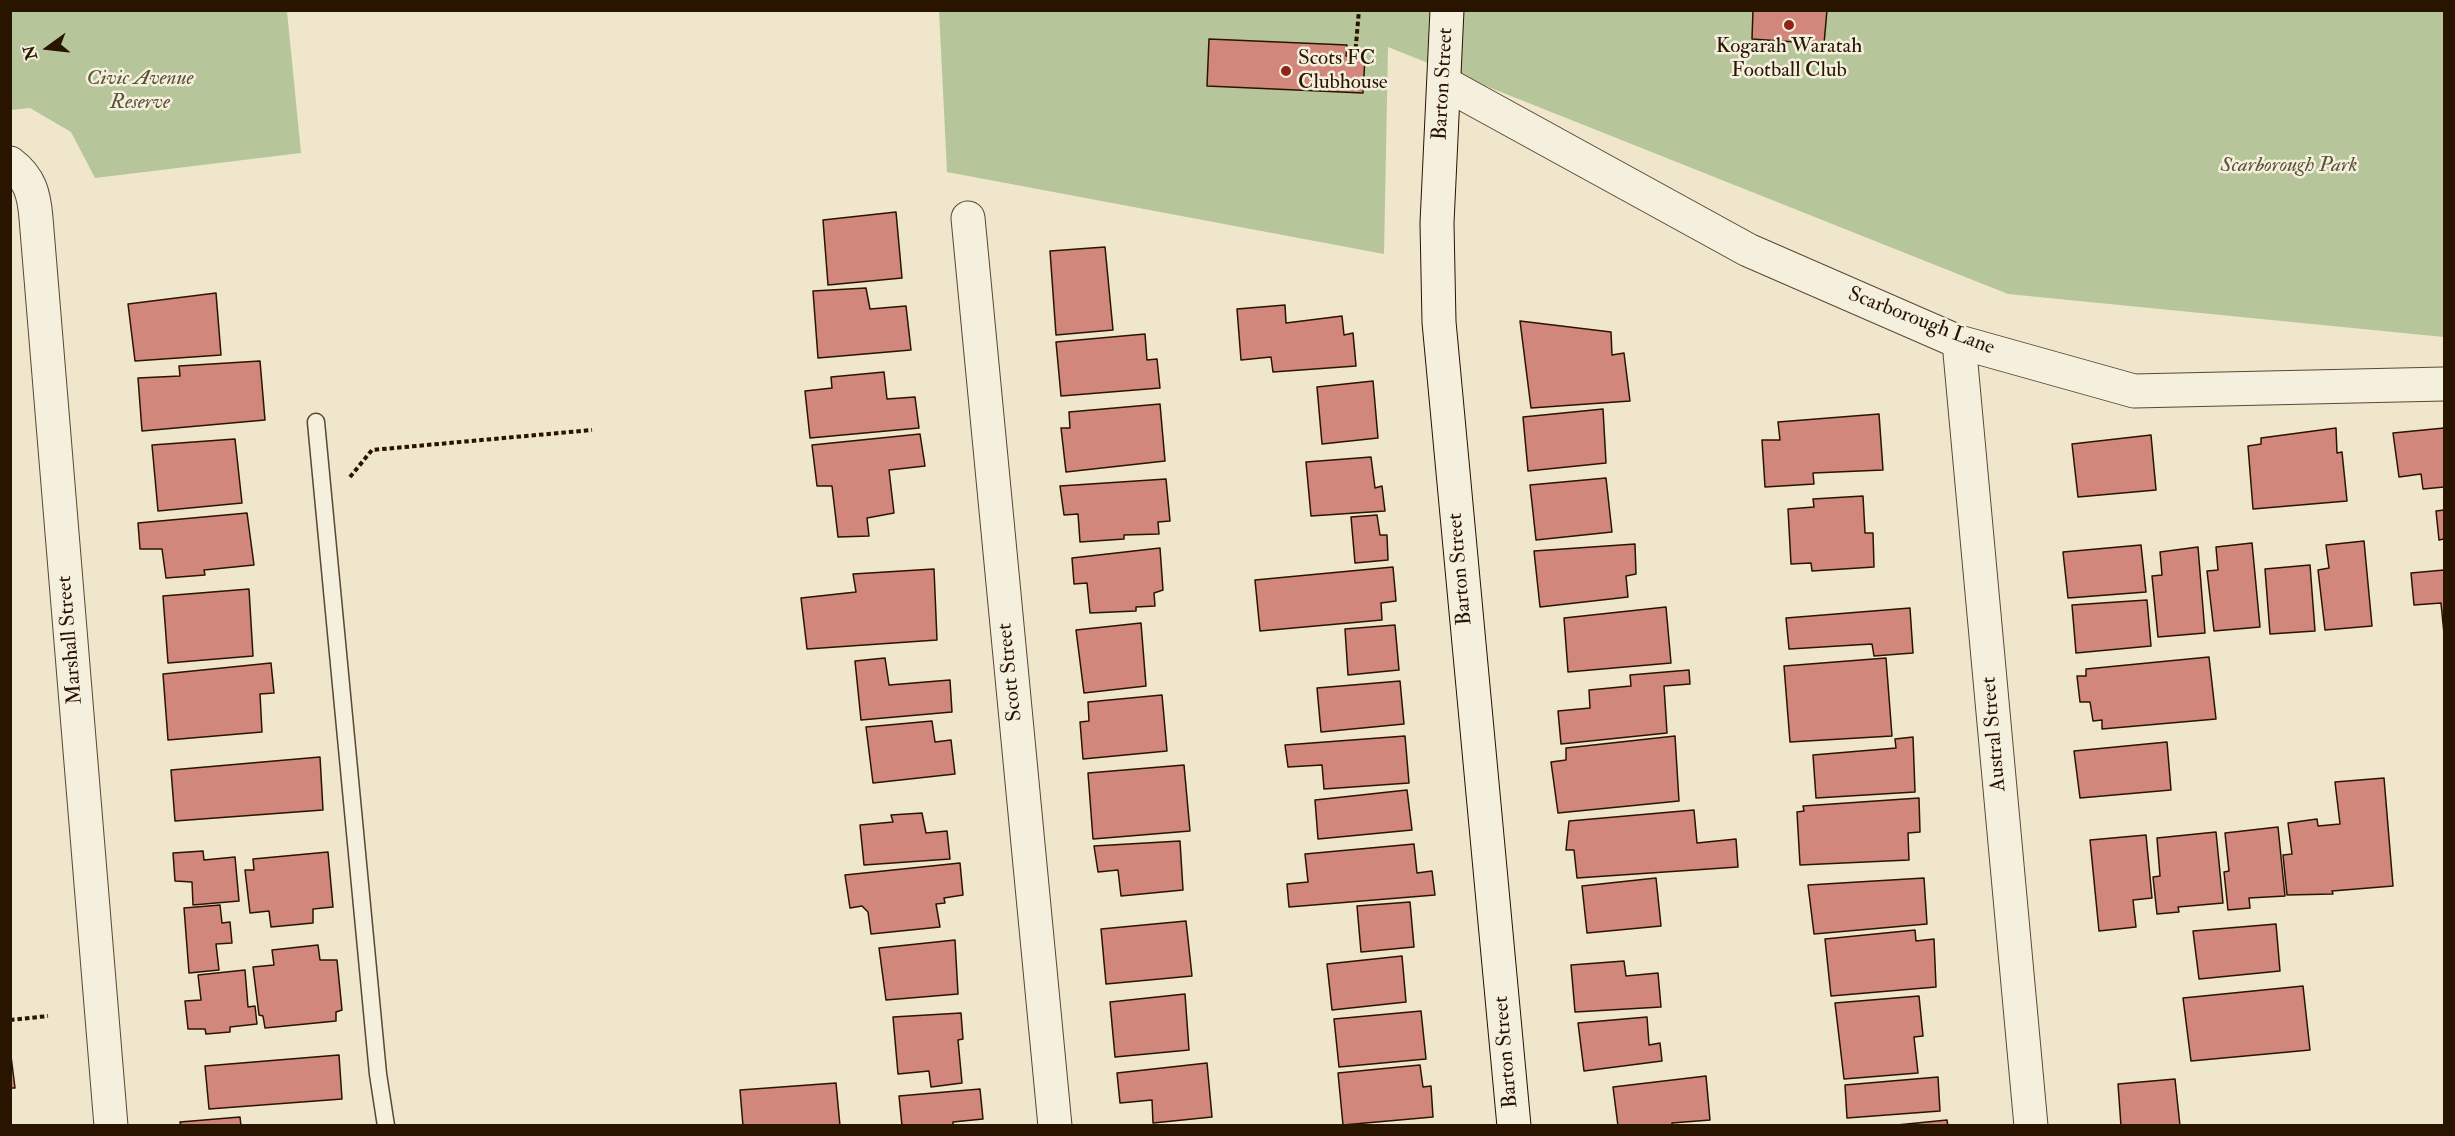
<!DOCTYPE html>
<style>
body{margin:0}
#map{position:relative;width:2455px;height:1136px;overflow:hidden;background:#efe6cc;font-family:"IM FELL Double Pica",serif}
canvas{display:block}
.frame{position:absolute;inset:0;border:12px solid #291400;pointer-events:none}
.north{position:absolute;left:18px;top:18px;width:60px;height:60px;-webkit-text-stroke:4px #f5efde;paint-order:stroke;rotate:255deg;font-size:16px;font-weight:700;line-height:24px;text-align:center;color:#291400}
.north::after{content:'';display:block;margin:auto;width:21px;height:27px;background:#291400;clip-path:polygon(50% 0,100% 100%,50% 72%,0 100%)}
</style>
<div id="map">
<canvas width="2455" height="1136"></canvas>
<div class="frame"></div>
<div class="north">N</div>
</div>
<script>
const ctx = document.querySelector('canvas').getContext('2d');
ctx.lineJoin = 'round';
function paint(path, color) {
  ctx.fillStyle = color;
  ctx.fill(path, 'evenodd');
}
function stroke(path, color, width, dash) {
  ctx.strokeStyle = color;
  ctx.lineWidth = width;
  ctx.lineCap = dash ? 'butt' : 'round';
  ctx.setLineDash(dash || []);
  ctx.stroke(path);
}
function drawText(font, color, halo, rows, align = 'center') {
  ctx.font = font + ' "IM FELL Double Pica",serif';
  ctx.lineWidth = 5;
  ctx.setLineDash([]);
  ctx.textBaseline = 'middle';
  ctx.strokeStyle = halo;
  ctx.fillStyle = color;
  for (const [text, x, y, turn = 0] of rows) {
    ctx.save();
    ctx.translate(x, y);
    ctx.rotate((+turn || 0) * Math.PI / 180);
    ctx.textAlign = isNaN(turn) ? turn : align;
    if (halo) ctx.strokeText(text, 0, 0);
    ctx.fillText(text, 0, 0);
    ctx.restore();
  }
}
paint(new Path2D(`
 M 11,10 L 287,11 L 301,153 L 95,178 L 71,132 L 30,108 L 11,110 Z
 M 939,11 L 2444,11 L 2444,337 L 2008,294 L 1388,47 L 1384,254 L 947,172 Z`), '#b6c69a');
const building = new Path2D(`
 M 1753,10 L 1827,10 L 1824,44 L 1752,39 Z
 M 1209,39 L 1347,45 L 1346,56 L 1365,57 L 1363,93 L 1207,86 Z
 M 896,212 L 902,278 L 828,285 L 823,220 Z
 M 1105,247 L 1113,330 L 1056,335 L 1050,251 Z
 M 866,288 L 870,309 L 906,306 L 911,350 L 818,358 L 813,291 Z
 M 216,293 L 221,355 L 135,361 L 128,304 Z
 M 1285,305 L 1286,323 L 1342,316 L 1344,335 L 1353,333 L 1356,366 L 1273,372 L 1271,357 L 1241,360 L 1237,309 Z
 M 1520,321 L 1611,332 L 1612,355 L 1624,353 L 1630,401 L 1531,408 Z
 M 1145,334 L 1147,360 L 1157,359 L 1160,388 L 1061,396 L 1056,342 Z
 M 260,361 L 265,420 L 142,431 L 138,378 L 180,376 L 179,366 Z
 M 884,372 L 887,399 L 915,397 L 919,428 L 810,438 L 805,391 L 832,388 L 831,377 Z
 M 1373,381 L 1378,438 L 1322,444 L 1317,387 Z
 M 1160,404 L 1165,461 L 1066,472 L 1061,428 L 1070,428 L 1069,412 Z
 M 1603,409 L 1606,463 L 1528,471 L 1523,417 Z
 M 1879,414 L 1883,470 L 1813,473 L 1814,484 L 1765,487 L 1762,440 L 1780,440 L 1778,422 Z
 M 2336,428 L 2337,453 L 2342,452 L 2347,501 L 2253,509 L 2248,446 L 2261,444 L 2261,438 Z
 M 2444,428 L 2444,487 L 2423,489 L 2421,474 L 2399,477 L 2393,433 Z
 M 920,434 L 925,466 L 889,470 L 894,513 L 867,518 L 869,536 L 838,537 L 832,486 L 817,486 L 812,445 Z
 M 2151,435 L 2156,490 L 2078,497 L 2072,444 Z
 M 235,439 L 242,503 L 158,511 L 152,445 Z
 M 1371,457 L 1375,488 L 1382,486 L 1385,511 L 1311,516 L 1306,462 Z
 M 1606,478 L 1612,532 L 1536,540 L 1530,485 Z
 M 1166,479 L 1170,521 L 1158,522 L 1159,534 L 1124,535 L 1124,539 L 1080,542 L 1078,514 L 1064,515 L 1060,486 Z
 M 1863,496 L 1865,533 L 1873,533 L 1874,567 L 1812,571 L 1811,563 L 1791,564 L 1788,509 L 1814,507 L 1813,499 Z
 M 2444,510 L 2444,539 L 2439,540 L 2436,511 Z
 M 247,513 L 254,565 L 204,570 L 205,575 L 166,578 L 162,549 L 140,549 L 138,523 Z
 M 1377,515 L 1380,535 L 1387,535 L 1388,560 L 1355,563 L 1351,517 Z
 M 2364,541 L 2372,626 L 2325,630 L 2318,570 L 2329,568 L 2326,545 Z
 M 2252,543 L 2260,627 L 2214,631 L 2207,571 L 2218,570 L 2216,547 Z
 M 1635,544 L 1636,574 L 1626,576 L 1628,597 L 1540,607 L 1534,551 Z
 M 2141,545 L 2146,592 L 2068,598 L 2063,552 Z
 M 2198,547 L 2205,633 L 2158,637 L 2152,576 L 2162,575 L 2160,552 Z
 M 1160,548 L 1163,590 L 1154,593 L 1155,606 L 1136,607 L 1136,611 L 1090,613 L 1087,583 L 1074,584 L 1072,558 Z
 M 2310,565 L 2315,631 L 2270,634 L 2265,569 Z
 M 1393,567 L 1396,601 L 1381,603 L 1382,620 L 1260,631 L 1255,580 Z
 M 934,569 L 937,640 L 807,649 L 801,598 L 856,592 L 853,574 Z
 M 2444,570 L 2444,634 L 2441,603 L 2414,605 L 2411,573 Z
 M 249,589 L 253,656 L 168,663 L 163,596 Z
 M 2147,600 L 2151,646 L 2076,653 L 2072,605 Z
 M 1666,607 L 1671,663 L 1568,672 L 1564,618 Z
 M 1910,608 L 1913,653 L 1874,656 L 1872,644 L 1789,649 L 1786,618 Z
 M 1141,623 L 1146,686 L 1084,693 L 1076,630 Z
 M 1395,625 L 1399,670 L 1348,675 L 1345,629 Z
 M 2209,657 L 2216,719 L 2102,729 L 2102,720 L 2093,721 L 2090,702 L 2080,702 L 2077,676 L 2086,676 L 2086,669 Z
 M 885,658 L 889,685 L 950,680 L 952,712 L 861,720 L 855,661 Z
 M 1886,658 L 1892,736 L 1790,742 L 1784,666 Z
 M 271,663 L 274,693 L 260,694 L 262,732 L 168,740 L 163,674 Z
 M 1689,670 L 1690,684 L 1664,686 L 1667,733 L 1561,744 L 1558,711 L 1590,708 L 1589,690 L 1631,686 L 1630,675 Z
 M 1400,681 L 1404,724 L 1321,732 L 1317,688 Z
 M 1162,695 L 1167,751 L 1083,759 L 1080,722 L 1089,721 L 1088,702 Z
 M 932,721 L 935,742 L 951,740 L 955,774 L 873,783 L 866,727 Z
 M 1405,736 L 1409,783 L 1324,789 L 1322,765 L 1288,767 L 1285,745 Z
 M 1675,736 L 1679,801 L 1558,813 L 1551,762 L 1566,760 L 1566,748 Z
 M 1913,737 L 1915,792 L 1816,798 L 1813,755 L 1896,748 L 1895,739 Z
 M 2167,742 L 2171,790 L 2080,798 L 2074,751 Z
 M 320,757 L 323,810 L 175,821 L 171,770 Z
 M 1184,765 L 1190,831 L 1093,839 L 1088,773 Z
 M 2384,778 L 2393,886 L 2332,891 L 2333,894 L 2287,895 L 2283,855 L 2292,854 L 2288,823 L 2317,819 L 2318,826 L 2340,824 L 2335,782 Z
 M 1407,790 L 1412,830 L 1318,839 L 1315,800 Z
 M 1919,798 L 1920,832 L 1908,833 L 1909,860 L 1800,865 L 1797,812 L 1804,811 L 1803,806 Z
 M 1694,810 L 1697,843 L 1736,839 L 1738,867 L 1577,878 L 1574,850 L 1566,850 L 1569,821 Z
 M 922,813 L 926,833 L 947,831 L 950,859 L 864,865 L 860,825 L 893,822 L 891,815 Z
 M 2278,827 L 2285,896 L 2249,898 L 2250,908 L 2228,910 L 2224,872 L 2229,871 L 2225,833 Z
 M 2216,832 L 2223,903 L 2178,907 L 2179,912 L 2157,914 L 2153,877 L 2160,876 L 2157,838 Z
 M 2146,835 L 2152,898 L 2133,900 L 2136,927 L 2099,931 L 2090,840 Z
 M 1180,841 L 1183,890 L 1121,896 L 1118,870 L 1098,872 L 1094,846 Z
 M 1414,844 L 1417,873 L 1432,871 L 1435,895 L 1289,907 L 1287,884 L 1308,882 L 1305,854 Z
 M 203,851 L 204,860 L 235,857 L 239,901 L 193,905 L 192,882 L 175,881 L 173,853 Z
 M 328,852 L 333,907 L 313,909 L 313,923 L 271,927 L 269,911 L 250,913 L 245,870 L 254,870 L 253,859 Z
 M 960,863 L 963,895 L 944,898 L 945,903 L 936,904 L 940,927 L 871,934 L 868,912 L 862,906 L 850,908 L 845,875 Z
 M 1656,878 L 1661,926 L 1587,933 L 1582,886 Z
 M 1924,878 L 1927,924 L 1814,934 L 1808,885 Z
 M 1410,902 L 1414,947 L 1361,952 L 1357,906 Z
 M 220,905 L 222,923 L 230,922 L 232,943 L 216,944 L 219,970 L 189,973 L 184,908 Z
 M 1186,921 L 1192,976 L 1106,984 L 1101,929 Z
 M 2276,924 L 2280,971 L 2199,979 L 2193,931 Z
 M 1915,930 L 1916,941 L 1934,939 L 1936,987 L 1831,996 L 1825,939 Z
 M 955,940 L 958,994 L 886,1000 L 879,948 Z
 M 318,945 L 320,960 L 337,960 L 342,1010 L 336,1012 L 336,1021 L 265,1028 L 263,1016 L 259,1015 L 253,967 L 274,965 L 272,950 Z
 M 1402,956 L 1406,1002 L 1332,1010 L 1327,964 Z
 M 1624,961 L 1626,976 L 1658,973 L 1661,1007 L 1575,1012 L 1571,965 Z
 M 245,970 L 248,1007 L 255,1006 L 257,1024 L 230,1027 L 230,1032 L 206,1034 L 205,1029 L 188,1029 L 185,1001 L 201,1000 L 198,975 Z
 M 2303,986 L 2310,1050 L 2191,1061 L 2183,998 Z
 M 1185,994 L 1189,1050 L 1115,1057 L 1110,1002 Z
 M 1919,996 L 1923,1036 L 1914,1037 L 1918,1073 L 1844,1079 L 1835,1003 Z
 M 1421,1011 L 1426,1059 L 1339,1067 L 1334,1019 Z
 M 961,1013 L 963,1039 L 958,1040 L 962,1083 L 931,1087 L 929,1071 L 898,1074 L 893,1017 Z
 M 1647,1017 L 1649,1045 L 1660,1043 L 1662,1061 L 1584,1071 L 1578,1023 Z
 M 10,1048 L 15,1088 L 10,1088 Z
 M 339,1055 L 342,1099 L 209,1109 L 205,1066 Z
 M 1207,1063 L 1212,1117 L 1153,1123 L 1152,1100 L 1120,1103 L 1117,1073 Z
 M 1420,1065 L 1423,1087 L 1431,1086 L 1433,1117 L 1343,1125 L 1338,1073 Z
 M 1706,1076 L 1710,1120 L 1672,1123 L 1672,1126 L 1618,1126 L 1613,1087 Z
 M 1938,1077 L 1940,1111 L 1847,1118 L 1845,1085 Z
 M 2175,1079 L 2180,1126 L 2121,1126 L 2118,1084 Z
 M 836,1083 L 840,1126 L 743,1126 L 740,1090 Z
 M 980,1089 L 983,1119 L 953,1122 L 953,1126 L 902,1126 L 899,1096 Z
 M 240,1117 L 241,1126 L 181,1126 L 180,1122 Z
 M 1947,1120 L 1948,1126 L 1887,1126 Z`);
paint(building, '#d1877c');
stroke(building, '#291400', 1.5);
const lane = new Path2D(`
 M 316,422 L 378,1074 L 386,1126`);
const street = new Path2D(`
 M 1444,83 L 1748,250 L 1959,342 L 2134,391 L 2444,384
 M 10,163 C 30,178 34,194 36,218 L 111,1126
 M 968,218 L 1055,1126
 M 1959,342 L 2031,1126`);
const secondary = new Path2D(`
 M 1447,10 L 1437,223 L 1439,322 L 1514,1126`);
stroke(lane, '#5a4833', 19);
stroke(street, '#5a4833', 35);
stroke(secondary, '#291400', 35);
stroke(new Path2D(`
 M 1355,56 L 1359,10
 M 350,477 L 372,450 L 592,430
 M 10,1020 L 48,1016`), '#291400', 4, [4.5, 3]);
stroke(lane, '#f5efde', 16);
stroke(street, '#f5efde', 33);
stroke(secondary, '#f5efde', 33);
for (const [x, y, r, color] of [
 [1789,25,6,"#8f2418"],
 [1286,71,6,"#8f2418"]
]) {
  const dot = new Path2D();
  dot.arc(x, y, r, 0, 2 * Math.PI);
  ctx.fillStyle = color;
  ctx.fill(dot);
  stroke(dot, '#f5efde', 2);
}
drawText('21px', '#291400', '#f5efde', [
 ["Kogarah Waratah",1789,47],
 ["Football Club",1789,71],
 ["Scots FC",1298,59,"left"],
 ["Clubhouse",1298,83,"left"]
]);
drawText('italic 21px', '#5a5236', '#f5efde', [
 ["Civic Avenue",140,79],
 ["Reserve",140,103],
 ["Scarborough Park",2289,166]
]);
drawText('21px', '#291400', '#f5efde', [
 ["Barton Street",1444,84,-87],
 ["Scarborough Lane",1921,322,21],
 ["Barton Street",1461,569,-95],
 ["Marshall Street",71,640,-95],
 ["Scott Street",1011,672,-96],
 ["Austral Street",1995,734,-95],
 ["Barton Street",1507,1052,-95]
]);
</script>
